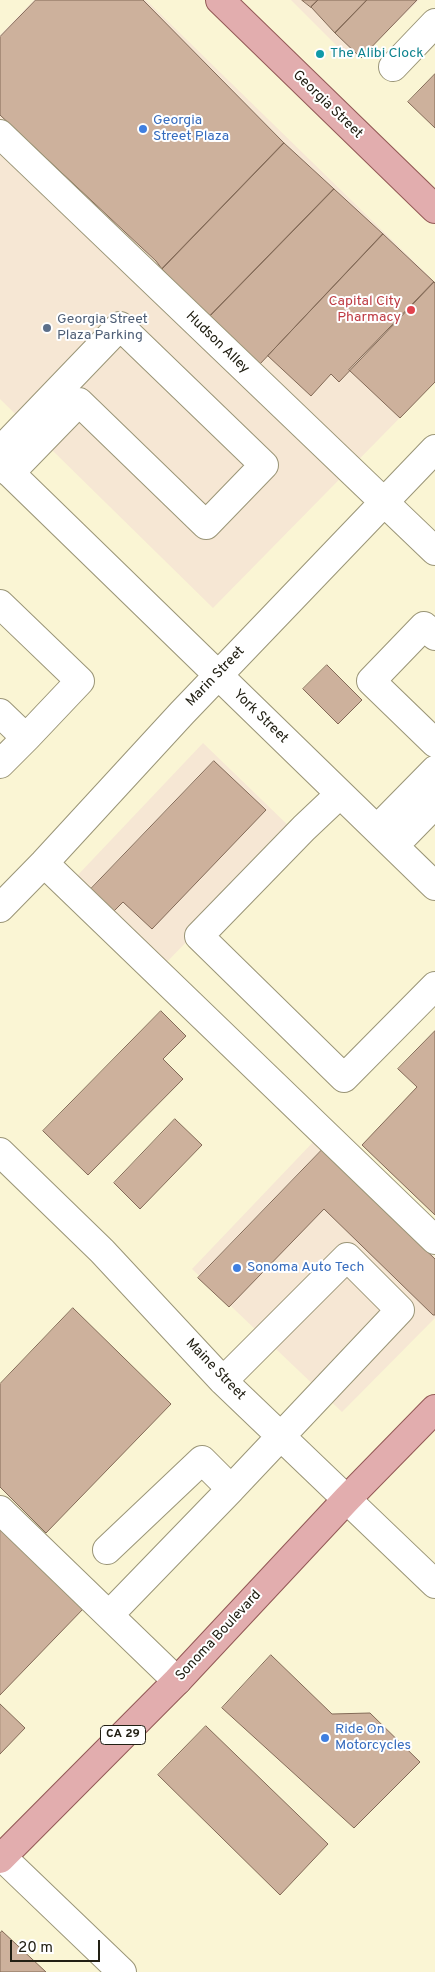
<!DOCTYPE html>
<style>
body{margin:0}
#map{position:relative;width:435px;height:1972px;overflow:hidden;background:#faf5d4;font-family:Overpass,sans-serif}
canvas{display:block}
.scale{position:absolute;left:10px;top:1940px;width:90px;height:22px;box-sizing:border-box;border:2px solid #222014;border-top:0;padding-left:6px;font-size:15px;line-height:18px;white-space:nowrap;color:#222014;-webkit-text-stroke:4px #fff;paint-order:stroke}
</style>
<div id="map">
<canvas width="435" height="1972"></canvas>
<div class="scale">20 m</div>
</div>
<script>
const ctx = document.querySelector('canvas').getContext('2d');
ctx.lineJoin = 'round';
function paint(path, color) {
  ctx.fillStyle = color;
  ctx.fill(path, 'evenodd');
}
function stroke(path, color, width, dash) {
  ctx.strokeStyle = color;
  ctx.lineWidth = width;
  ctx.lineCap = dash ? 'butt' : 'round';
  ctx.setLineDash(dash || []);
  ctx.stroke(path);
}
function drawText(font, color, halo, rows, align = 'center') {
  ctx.font = font + ' Overpass,sans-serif';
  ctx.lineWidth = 4;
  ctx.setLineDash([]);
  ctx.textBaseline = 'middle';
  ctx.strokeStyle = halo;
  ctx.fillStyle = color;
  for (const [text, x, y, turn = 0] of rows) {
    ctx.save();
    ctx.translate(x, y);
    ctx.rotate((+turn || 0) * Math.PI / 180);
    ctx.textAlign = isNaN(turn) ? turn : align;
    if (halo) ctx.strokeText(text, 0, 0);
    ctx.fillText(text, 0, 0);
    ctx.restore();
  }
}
paint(new Path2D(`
 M 34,0 L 146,0 L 435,282 L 435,382 L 213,608 L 0,399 L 0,35 Z
 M 291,0 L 419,0 L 361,58 L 347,56 Z
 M 203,743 L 294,831 L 163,966 L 75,878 Z
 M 315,1140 L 435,1257 L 435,1318 L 342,1412 L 192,1269 Z`), '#f6e7d4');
const building = new Path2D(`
 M 36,0 L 143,0 L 284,143 L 162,269 L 156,261 L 0,115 L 0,37 Z
 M 302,0 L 318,0 L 311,7 Z
 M 318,0 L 367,0 L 335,33 L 311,7 Z
 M 367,0 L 417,0 L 361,58 L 335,33 Z
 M 435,74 L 435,128 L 408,102 Z
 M 284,143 L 334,189 L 209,317 L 162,269 Z
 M 334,189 L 383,234 L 259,365 L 209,317 Z
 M 383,234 L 434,282 L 339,382 L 331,374 L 311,396 L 268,356 Z
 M 434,282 L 435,283 L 435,382 L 400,418 L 349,370 Z
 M 327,665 L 362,700 L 338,724 L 303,689 Z
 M 214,761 L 266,810 L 152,929 L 123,902 L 114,911 L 91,889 Z
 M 161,1011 L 186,1036 L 163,1059 L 183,1079 L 88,1175 L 43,1131 Z
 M 435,1031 L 435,1215 L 362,1145 L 417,1087 L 398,1069 Z
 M 175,1119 L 202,1145 L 140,1209 L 114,1183 Z
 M 322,1150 L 435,1259 L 435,1315 L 433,1315 L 324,1209 L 229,1307 L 198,1278 Z
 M 73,1308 L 171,1404 L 46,1533 L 0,1487 L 0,1384 Z
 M 0,1526 L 84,1608 L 0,1695 Z
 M 271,1655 L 332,1714 L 370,1713 L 420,1762 L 354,1828 L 222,1708 Z
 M 0,1704 L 25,1728 L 0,1754 Z
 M 206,1726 L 328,1844 L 280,1895 L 158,1775 Z
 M 2,1931 L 46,1972 L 0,1972 L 0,1934 Z`);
paint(building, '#cdb19c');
stroke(building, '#836a57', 1);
const minor = new Path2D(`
 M 393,67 L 435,23
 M 0,134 L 435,551
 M 0,451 L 120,326 L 264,465 L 206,525 L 79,402 L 10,473
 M 0,463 L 435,886
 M 0,604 L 80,681 L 26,738 L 0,713
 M 435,636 L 424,626 L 371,681 L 435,743
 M 0,764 L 26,738
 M 340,794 L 304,828 L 199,936 L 344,1078 L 435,986
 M 377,829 L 435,770
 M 394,846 L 435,804
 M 44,863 L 435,1240
 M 0,908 L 44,863 L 182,713 L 435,449
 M 0,1152 L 102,1251 L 223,1381 L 435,1584
 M 223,1381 L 347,1257 L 400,1310 L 231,1489
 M 0,1510 L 177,1681
 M 107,1550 L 202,1460 L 231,1489 L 109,1615
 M 0,1855 L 122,1972`);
const major = new Path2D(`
 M 220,0 L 435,209
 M 0,1859 L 177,1681 L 347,1499 L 435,1409`);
stroke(minor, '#9a9577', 30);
stroke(major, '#925855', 30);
stroke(minor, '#fff', 28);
stroke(major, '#e2adae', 28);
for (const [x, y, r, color] of [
 [320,54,5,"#0f9aa8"],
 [143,129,5,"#3f7fe0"],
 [411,310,5,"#e0444e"],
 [47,328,5,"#5c6f8a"],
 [237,1268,5,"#3f7fe0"],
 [325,1738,5,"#3f7fe0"]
]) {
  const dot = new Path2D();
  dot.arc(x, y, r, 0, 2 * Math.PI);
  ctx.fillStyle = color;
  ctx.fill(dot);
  stroke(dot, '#fff', 2);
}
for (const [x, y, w] of [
 [123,1735,45]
]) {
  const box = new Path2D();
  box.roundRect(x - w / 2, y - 9.5, w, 19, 4);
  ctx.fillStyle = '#fff';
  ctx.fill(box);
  stroke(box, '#222014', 1);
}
drawText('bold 12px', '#222014', null, [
 ["CA 29",123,1735]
]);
drawText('14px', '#0d838f', '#fff', [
 ["The Alibi Clock",330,54]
], 'left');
drawText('14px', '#222014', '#fff', [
 ["Georgia Street",327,105,44],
 ["Hudson Alley",217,343,44],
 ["Marin Street",216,677,-46],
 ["York Street",260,717,44],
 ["Maine Street",215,1370,46],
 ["Sonoma Boulevard",219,1636,-47]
]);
drawText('14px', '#366cbe', '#fff', [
 ["Georgia",153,121],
 ["Street Plaza",153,137],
 ["Sonoma Auto Tech",247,1268],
 ["Ride On",335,1730],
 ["Motorcycles",335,1746]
], 'left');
drawText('14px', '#be3a42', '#fff', [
 ["Capital City",401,302],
 ["Pharmacy",401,318]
], 'right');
drawText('14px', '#4e5e75', '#fff', [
 ["Georgia Street",57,320],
 ["Plaza Parking",57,336]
], 'left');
</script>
